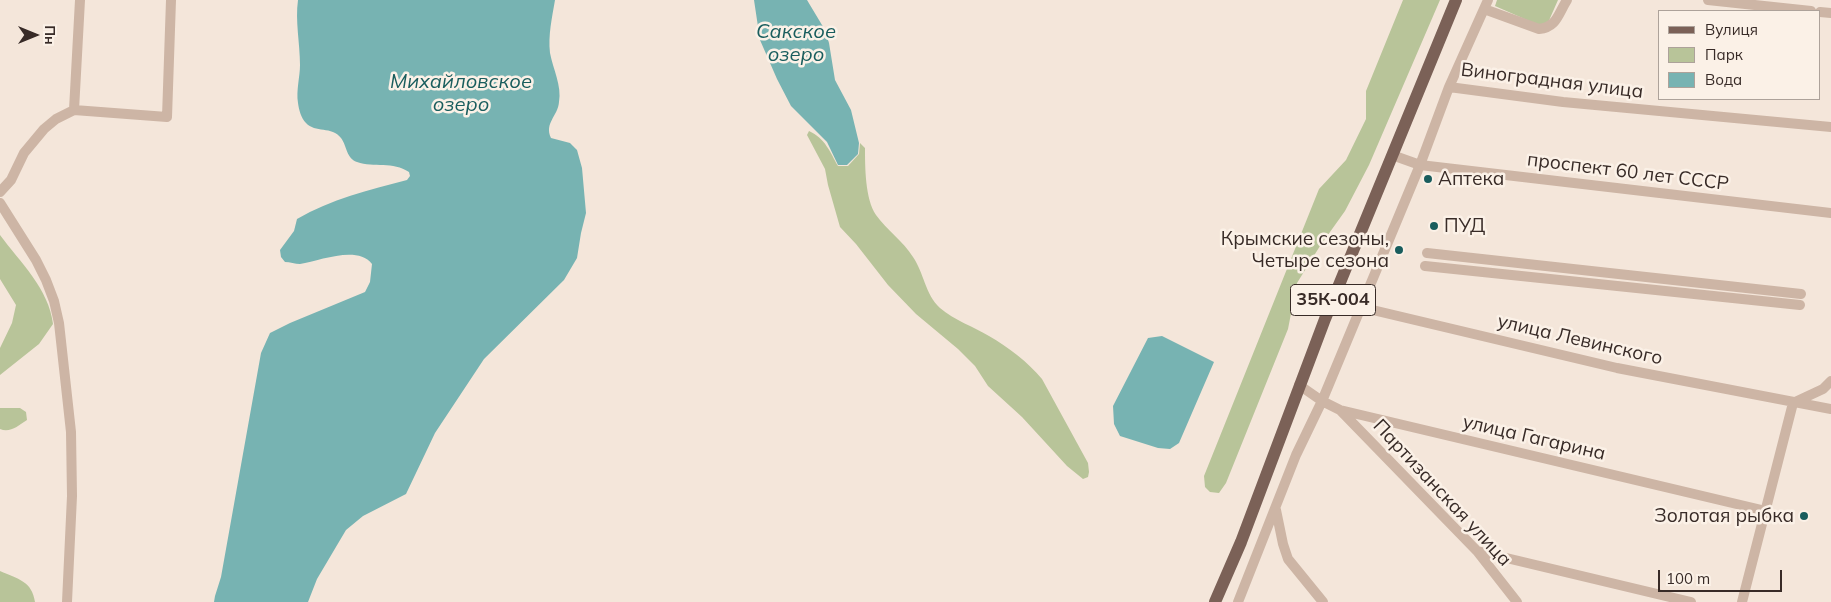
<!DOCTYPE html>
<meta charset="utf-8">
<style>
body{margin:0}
#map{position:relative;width:1831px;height:602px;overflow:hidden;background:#f4e6da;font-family:Mulish,sans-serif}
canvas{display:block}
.legend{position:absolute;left:1658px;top:10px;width:162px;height:90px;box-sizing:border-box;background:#fbf1e7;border:1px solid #ada29a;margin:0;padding:6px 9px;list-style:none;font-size:15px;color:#382b27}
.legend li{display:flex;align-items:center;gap:10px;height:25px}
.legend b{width:25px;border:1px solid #ada29a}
.north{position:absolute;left:10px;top:10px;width:50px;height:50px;-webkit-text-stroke:4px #fbf1e7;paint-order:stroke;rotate:90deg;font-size:14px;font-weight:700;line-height:20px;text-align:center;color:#382b27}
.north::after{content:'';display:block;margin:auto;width:18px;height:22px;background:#382b27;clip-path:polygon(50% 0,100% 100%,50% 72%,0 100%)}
.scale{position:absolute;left:1658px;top:570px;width:124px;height:22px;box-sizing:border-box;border:2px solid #382b27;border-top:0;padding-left:6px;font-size:15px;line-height:18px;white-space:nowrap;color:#382b27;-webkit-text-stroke:4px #fbf1e7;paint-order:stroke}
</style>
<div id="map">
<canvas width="1831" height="602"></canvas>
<ul class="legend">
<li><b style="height:6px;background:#7b6157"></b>Вулиця</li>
<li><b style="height:14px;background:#b8c499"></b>Парк</li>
<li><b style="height:14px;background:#77b3b2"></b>Вода</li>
</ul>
<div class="north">Пн</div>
<div class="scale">100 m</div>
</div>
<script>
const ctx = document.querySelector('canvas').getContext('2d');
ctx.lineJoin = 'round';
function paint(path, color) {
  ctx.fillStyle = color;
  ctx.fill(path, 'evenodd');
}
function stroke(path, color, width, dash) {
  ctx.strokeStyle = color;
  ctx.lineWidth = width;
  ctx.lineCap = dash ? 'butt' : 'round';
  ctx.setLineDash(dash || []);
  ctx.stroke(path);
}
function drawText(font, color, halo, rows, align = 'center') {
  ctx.font = font + ' Mulish,sans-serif';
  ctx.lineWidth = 5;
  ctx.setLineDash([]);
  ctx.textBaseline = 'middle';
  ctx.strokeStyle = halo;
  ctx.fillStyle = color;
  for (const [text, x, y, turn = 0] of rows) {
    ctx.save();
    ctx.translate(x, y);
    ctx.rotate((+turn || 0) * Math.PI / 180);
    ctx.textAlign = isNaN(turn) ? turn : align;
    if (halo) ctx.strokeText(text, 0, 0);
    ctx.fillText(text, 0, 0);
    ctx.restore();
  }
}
paint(new Path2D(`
 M 1403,0 L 1440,0 L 1369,165 L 1345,211 L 1320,246 L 1297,283 L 1288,329 L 1226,483 L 1219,493 L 1210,492 L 1205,487 L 1204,476 L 1319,189 L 1346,160 L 1366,119 L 1366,91 Z
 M 1497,0 L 1558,0 L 1547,25 L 1536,24 L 1495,6 Z
 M 809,131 C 825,138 830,152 838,166 L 848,166 L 859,154 L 860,143 L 865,148 C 865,166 865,199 876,215 C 887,230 903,241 913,257 C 924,273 925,294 940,308 C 954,320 974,327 989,336 C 1008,347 1028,362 1042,379 L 1088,463 L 1089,472 L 1088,477 L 1083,479 L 1067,466 L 1022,417 L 988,386 L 975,366 L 958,349 L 916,314 L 888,285 L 856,244 L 840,227 L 828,185 L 825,169 L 807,135 Z
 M 0,235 C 20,262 49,289 53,324 L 39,344 L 0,375 L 0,348 L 12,323 L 16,305 L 0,279 Z
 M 0,408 L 20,408 L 26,412 L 27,420 C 18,426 10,433 0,429 Z
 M 0,571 C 18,579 32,581 35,602 L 0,602 Z`), '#b8c499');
paint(new Path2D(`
 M 298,0 L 555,0 C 552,18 548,35 550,53 C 553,69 562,86 559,102 C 558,116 544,123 551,138 L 570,143 L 577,150 L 582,168 L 586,213 L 581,233 L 577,258 L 564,280 L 484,359 L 435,433 L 406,494 L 363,516 L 346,530 L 317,579 L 308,602 L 214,602 L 215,596 L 221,577 L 261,353 L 270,333 L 290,323 L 365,292 L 370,282 L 372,264 C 357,245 320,261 300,264 C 295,264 290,262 285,262 L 281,257 L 280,250 L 294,231 L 297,219 C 331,199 369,190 407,180 L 410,176 L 409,172 C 393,161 374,168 357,162 C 346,158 347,146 341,138 C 332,126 315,133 306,123 C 301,118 299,110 298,103 C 296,90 300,77 300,65 C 300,43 295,21 298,0 Z
 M 754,0 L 807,0 L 825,30 L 829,43 L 835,80 L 851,110 L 859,143 L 858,154 L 847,165 L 838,165 L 827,142 L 791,106 L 777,79 L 760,40 Z
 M 1162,336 L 1214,362 L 1179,443 L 1170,449 L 1158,448 L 1120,436 L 1114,424 L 1113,406 L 1148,338 Z`), '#77b3b2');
stroke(new Path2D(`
 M 1708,0 L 1811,11
 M 1484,9 L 1539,29 C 1557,27 1558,14 1567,0
 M 1820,12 L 1831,13
 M 1449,87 L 1563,102 L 1831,127
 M 74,110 L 80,0
 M 1392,155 L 1420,165 L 1831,213
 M 0,192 L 11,180 L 24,153 L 44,129 L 56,119 L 74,110 L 167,117 L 171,0
 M 0,203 L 36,260 L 46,280 L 54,301 L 59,323 L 71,432 L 72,496 L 67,602
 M 1427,253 L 1801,294
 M 1425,266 L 1800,305
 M 1360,307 L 1617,368 L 1831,409
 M 1299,385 L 1322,401 L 1340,410 L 1766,511
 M 1793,403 L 1823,389 L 1831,381
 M 1341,411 L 1477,551 L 1517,602
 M 1276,510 L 1283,544 L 1288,559 L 1323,602
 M 1477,551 L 1691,602
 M 1238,602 L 1296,455 L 1322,401 L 1420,165 L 1449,87 L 1488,0
 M 1742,602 L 1793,403`), '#cdb5a5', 10);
stroke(new Path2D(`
 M 1215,602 L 1241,542 L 1325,319 L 1456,0`), '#7b6157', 12);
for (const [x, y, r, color] of [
 [1428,179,5,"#195d5d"],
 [1434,226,5,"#195d5d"],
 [1399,250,5,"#195d5d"],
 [1804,516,5,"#195d5d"]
]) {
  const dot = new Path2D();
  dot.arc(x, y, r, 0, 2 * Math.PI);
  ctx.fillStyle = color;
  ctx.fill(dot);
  stroke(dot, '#fbf1e7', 2);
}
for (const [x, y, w] of [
 [1333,300,85]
]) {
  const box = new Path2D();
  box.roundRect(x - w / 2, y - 15.5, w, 31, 4);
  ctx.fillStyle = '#fbf1e7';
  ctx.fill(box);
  stroke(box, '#382b27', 1);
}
drawText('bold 18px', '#382b27', null, [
 ["35К-004",1333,300]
]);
drawText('19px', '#382b27', '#fbf1e7', [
 ["Виноградная улица",1552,81,7],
 ["проспект 60 лет СССР",1628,172,7],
 ["улица Левинского",1580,340,13],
 ["улица Гагарина",1534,438,13],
 ["Партизанская улица",1442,493,47]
]);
drawText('19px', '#382b27', '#fbf1e7', [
 ["Аптека",1438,179],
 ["ПУД",1444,226],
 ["Крымские сезоны,",1389,239,"right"],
 ["Четыре сезона",1389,261,"right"],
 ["Золотая рыбка",1794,516,"right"]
], 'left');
drawText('italic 20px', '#195d5d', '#fbf1e7', [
 ["Сакское",796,32],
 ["озеро",796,55],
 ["Михайловское",461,82],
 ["озеро",461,105]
]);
</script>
